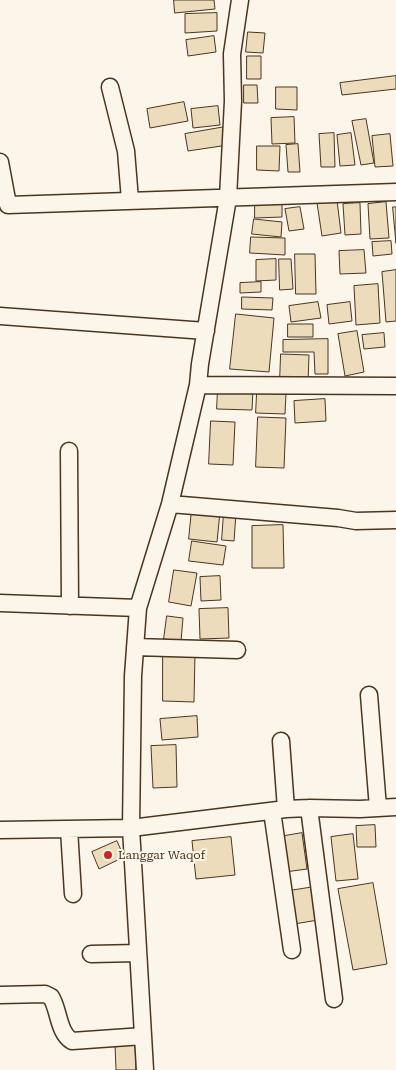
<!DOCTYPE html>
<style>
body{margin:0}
canvas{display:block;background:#fbf6e9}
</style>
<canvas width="396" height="1070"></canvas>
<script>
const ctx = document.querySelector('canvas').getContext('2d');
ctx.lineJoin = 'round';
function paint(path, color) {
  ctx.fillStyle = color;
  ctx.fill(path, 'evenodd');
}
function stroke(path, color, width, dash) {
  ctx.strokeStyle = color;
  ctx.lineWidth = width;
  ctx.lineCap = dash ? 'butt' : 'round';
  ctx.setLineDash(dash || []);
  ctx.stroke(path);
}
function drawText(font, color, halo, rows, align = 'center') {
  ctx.font = font + ' "Roboto Serif",serif';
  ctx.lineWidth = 4;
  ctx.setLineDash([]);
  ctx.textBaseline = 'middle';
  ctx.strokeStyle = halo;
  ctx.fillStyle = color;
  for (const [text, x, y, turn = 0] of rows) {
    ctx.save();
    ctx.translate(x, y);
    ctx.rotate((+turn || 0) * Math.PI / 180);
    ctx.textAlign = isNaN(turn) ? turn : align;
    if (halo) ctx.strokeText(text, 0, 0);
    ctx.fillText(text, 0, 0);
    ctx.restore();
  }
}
const building = new Path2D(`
 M 174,0 L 214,0 L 215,9 L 175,13 Z
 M 217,13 L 217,31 L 185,33 L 185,14 Z
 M 248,32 L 265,33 L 263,53 L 246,52 Z
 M 214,36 L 216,52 L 188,56 L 186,40 Z
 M 247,56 L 261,56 L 261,79 L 247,79 Z
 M 396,76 L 396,89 L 342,95 L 340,83 Z
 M 244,85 L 257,85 L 258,103 L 244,103 Z
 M 276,87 L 297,87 L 297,110 L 276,109 Z
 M 184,102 L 188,121 L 150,128 L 147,109 Z
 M 218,106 L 220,125 L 193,128 L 191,109 Z
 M 294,117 L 295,143 L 272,144 L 271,118 Z
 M 366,119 L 374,163 L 361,165 L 352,121 Z
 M 225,127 L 228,145 L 188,151 L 185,134 Z
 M 334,133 L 335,167 L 321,167 L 319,134 Z
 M 351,133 L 355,165 L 340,166 L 337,135 Z
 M 390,134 L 393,166 L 375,167 L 372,136 Z
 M 298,144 L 300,172 L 288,172 L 286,145 Z
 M 257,146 L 280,146 L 279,171 L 257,170 Z
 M 337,200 L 341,233 L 322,236 L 317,203 Z
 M 255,201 L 282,201 L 282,217 L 255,218 Z
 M 386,202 L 389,238 L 370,239 L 368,204 Z
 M 360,203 L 361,234 L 345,235 L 343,204 Z
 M 300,207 L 304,229 L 289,231 L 285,209 Z
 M 393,207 L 396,207 L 396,243 Z
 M 254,219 L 282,222 L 281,237 L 252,234 Z
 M 251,237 L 285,238 L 285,255 L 250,253 Z
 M 391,241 L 392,254 L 373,256 L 372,242 Z
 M 364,250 L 366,273 L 340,274 L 339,251 Z
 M 295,254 L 315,254 L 316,294 L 296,294 Z
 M 276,259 L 276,280 L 256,281 L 256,260 Z
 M 279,259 L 291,259 L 293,289 L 280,290 Z
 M 396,270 L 396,321 L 386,322 L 382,272 Z
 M 261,282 L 261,292 L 240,293 L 240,283 Z
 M 378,284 L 380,323 L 356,325 L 354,286 Z
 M 242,297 L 273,298 L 272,310 L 242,309 Z
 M 318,302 L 321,318 L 291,322 L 289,306 Z
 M 350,302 L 352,321 L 329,324 L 327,305 Z
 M 236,314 L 274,318 L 269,372 L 230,369 Z
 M 288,324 L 313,324 L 313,337 L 288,337 Z
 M 357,331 L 364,372 L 345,376 L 338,334 Z
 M 384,333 L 385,347 L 364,349 L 362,335 Z
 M 328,339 L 328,374 L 315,374 L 314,352 L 283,352 L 283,340 Z
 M 281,354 L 309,355 L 308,383 L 280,381 Z
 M 218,388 L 253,389 L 252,410 L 217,409 Z
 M 257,393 L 286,394 L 285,414 L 256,413 Z
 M 325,399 L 326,421 L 295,423 L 294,401 Z
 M 258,417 L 286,418 L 284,468 L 256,467 Z
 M 211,421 L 235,422 L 233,465 L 209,464 Z
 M 192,509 L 220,512 L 217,542 L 189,539 Z
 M 224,512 L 236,513 L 234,541 L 222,540 Z
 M 283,525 L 284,568 L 252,568 L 252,526 Z
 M 192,541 L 226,546 L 223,565 L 189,561 Z
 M 174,570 L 197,573 L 191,606 L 169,602 Z
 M 220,576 L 221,600 L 201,601 L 200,577 Z
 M 228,608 L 229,638 L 200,639 L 199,609 Z
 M 167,616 L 183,618 L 181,641 L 164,639 Z
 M 163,652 L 195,653 L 194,702 L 163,701 Z
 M 197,716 L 198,737 L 162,740 L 160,719 Z
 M 176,745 L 177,787 L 153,788 L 151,746 Z
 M 375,825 L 376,847 L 357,847 L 356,826 Z
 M 302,833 L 307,869 L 285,872 L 279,837 Z
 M 353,834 L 358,879 L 336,881 L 331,837 Z
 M 231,837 L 235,875 L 196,879 L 192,841 Z
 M 117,841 L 124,857 L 99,869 L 92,852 Z
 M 373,883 L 387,964 L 353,970 L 338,889 Z
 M 314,887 L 318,920 L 294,924 L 289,891 Z
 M 135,1043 L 136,1070 L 116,1070 L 115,1044 Z`);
paint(building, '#ecdcbc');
stroke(building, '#4a3520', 1);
const street = new Path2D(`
 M 110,87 L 126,151 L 130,200
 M 0,162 L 8,205 L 396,192
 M 0,316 L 206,331
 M 198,385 L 396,386
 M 69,451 L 70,606
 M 170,504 L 338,518 L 356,521 L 396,520
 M 0,603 L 138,608
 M 135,647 L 237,650
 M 369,695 L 378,808
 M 281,741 L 286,809
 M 309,808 L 334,999
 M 272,811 L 292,950
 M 69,829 L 73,894
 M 0,830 L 131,828 L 286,809 L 309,808 L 360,809 L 396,807
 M 91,954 L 138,953
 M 0,995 L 45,994 L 51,997 C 59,1009 58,1033 72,1041 L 143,1036
 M 145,1070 L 131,828 L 133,676 L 138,608 L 170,504 L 198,385 L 200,364 L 228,198 L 233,101 L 232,54 L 240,0`);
stroke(street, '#4a3520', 19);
stroke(street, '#fbf6e9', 16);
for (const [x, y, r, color] of [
 [108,855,5,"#c62828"]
]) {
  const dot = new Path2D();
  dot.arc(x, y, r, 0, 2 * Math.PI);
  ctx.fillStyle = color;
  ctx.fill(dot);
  stroke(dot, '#fbf6e9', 2);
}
drawText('12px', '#4a3520', '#fbf6e9', [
 ["Langgar Waqof",118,855]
], 'left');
</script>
